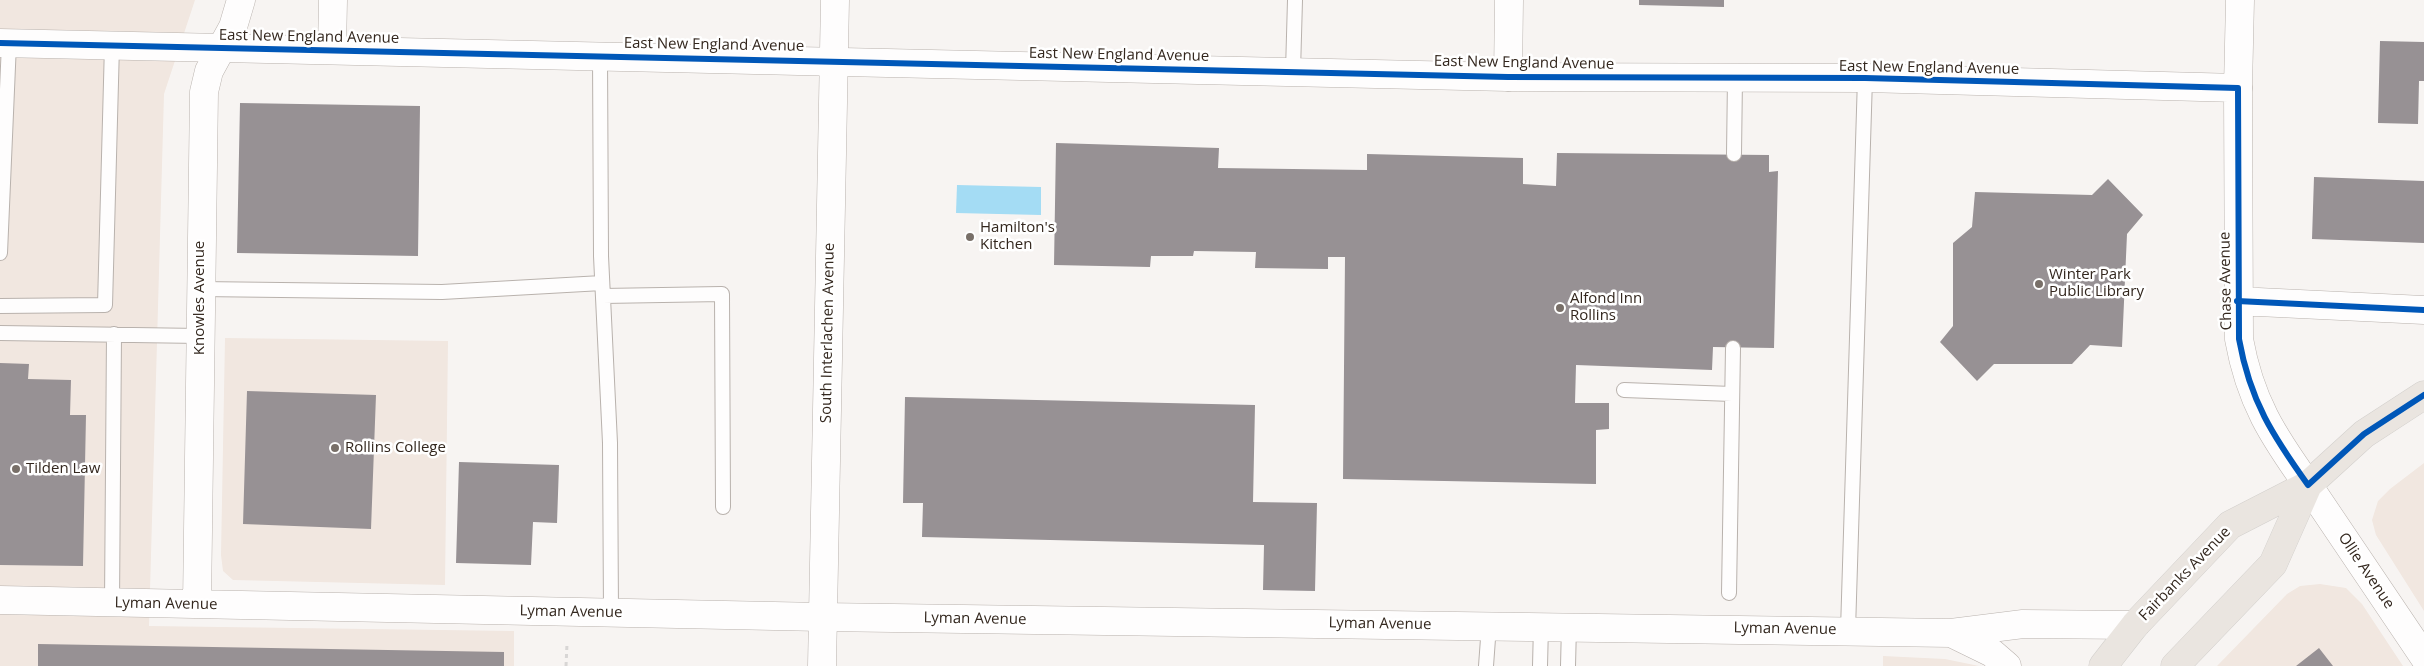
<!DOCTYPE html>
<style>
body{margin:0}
canvas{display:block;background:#f7f4f2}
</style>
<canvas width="2424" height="666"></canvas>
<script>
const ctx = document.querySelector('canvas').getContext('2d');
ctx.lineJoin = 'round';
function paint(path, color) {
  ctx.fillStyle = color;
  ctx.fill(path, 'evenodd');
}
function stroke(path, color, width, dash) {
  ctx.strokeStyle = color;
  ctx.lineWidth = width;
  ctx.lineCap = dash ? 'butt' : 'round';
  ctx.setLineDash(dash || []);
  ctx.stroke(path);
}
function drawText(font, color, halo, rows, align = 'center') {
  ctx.font = font + ' "Open Sans",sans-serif';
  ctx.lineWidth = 5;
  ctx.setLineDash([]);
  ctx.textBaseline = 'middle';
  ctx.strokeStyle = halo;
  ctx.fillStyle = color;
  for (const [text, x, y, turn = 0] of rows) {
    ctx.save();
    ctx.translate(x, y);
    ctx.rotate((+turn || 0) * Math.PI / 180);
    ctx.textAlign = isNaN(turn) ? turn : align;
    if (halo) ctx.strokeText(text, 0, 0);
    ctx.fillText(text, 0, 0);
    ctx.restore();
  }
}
paint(new Path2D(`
 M 0,0 L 195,0 L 164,94 L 149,626 L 514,631 L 514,666 L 0,666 Z
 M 225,338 L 448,341 L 445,585 L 233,580 L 223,571 L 221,555 Z
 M 2424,463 L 2424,611 L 2376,535 L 2372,520 L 2378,501 L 2390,489 Z
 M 2320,584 L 2346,588 L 2362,604 L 2403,666 L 2217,666 L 2287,594 L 2300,586 Z
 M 1883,656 L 1945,659 L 1979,666 L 1883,666 Z`), '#f1e7e0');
paint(new Path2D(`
 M 957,185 L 1041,187 L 1041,215 L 956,213 Z`), '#a4dcf4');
paint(new Path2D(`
 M 1639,0 L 1724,0 L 1724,7 L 1639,5 Z
 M 2380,41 L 2424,42 L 2424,81 L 2419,81 L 2418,124 L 2378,123 Z
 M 240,103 L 420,106 L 418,256 L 237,253 Z
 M 1056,143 L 1219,148 L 1218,168 L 1367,170 L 1367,154 L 1523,158 L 1523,184 L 1556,186 L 1557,153 L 1769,155 L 1769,172 L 1778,171 L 1774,348 L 1713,347 L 1712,370 L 1576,365 L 1575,403 L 1609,403 L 1609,429 L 1596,430 L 1596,484 L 1343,479 L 1345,257 L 1328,257 L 1328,269 L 1255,268 L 1256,252 L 1194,251 L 1193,256 L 1151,256 L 1150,267 L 1054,265 Z
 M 2314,177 L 2424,181 L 2424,243 L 2312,239 Z
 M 2108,179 L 2143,215 L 2127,234 L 2122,347 L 2090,345 L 2072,364 L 1994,364 L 1977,381 L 1940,342 L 1953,326 L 1953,243 L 1972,227 L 1975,192 L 2092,195 Z
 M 0,363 L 29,364 L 28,379 L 71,380 L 70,415 L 86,415 L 83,566 L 0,565 Z
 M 247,391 L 376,395 L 371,529 L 243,524 Z
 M 905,397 L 1255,405 L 1253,502 L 1317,503 L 1315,591 L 1263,590 L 1264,545 L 922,537 L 923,503 L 903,503 Z
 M 459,462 L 559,465 L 557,523 L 533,522 L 531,565 L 456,563 Z
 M 38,644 L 504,652 L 504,666 L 38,666 Z
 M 2319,648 L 2333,666 L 2296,666 Z`), '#979194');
const lane = new Path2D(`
 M 600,55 L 601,256 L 610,443 L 611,613
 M 1293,71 L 1295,0
 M 1734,154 L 1735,78
 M 0,253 L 9,43
 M 200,289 L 442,292 L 602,283
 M 603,296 L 722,294 L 723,507
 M 0,306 L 105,305 L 112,45
 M 0,333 L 200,336
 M 1624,390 L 1732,394
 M 1729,593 L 1733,348
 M 112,603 L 114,334
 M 1848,630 L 1865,78
 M 1486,666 L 1489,625
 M 1540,666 L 1541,626
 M 1568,666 L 1569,626`);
const street = new Path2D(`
 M 332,50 L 333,0
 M 1508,77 L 1509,0
 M 2238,88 L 2240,0
 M 2308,485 L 2424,657
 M 0,600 L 822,617 L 1951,633 L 2023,624 L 2135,625
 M 197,604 L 204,92 L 209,71 L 233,27 L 241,0
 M 1951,633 L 1992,653 L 2007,666
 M 822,666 L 835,0`);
const secondary = new Path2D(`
 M 0,43 L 1508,77 L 1865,78 L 2238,88 L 2239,339 C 2250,401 2273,436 2308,485
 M 2237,301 L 2424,310`);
const primary = new Path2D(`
 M 2103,666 L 2135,625 L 2230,525 L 2308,485 L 2364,434 L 2424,395
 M 2175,666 L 2273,564 L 2308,485`);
stroke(lane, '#b9b2ad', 16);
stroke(street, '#b9b2ad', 29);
stroke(secondary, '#b9b2ad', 29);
stroke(primary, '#d3d0cd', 29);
stroke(new Path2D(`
 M 566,666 L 567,644`), '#d8d6d5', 3, [4, 4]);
stroke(lane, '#fefdfd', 14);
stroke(street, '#fefdfd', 28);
stroke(secondary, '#fefdfd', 28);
stroke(primary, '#eae5e0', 28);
stroke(new Path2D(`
 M 0,43 L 1508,77 L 1865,78 L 2238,88 L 2239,339 C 2250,401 2273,436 2308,485 L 2364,434 L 2424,395
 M 2237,301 L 2424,310`), '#0057b8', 6);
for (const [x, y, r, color] of [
 [970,237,5,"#786f68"],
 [2039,284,5,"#786f68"],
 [1560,308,5,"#786f68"],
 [335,448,5,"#786f68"],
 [16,469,5,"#786f68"]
]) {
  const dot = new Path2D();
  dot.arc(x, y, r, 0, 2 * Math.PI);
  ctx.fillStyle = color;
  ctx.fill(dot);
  stroke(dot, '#fff', 2);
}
drawText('15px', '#33271e', '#fff', [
 ["East New England Avenue",309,37,1],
 ["East New England Avenue",714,45,1],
 ["East New England Avenue",1119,55,1],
 ["East New England Avenue",1524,63,1],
 ["East New England Avenue",1929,68,1],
 ["Chase Avenue",2226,281,-91],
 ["Knowles Avenue",200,298,-90],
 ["South Interlachen Avenue",828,333,-89],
 ["Ollie Avenue",2366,571,56],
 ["Fairbanks Avenue",2185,574,-46],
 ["Lyman Avenue",166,604,1],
 ["Lyman Avenue",571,612,1],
 ["Lyman Avenue",975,619,1],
 ["Lyman Avenue",1380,624,1],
 ["Lyman Avenue",1785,629,1]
]);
drawText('15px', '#33271e', '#fff', [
 ["Hamilton's",980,228],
 ["Kitchen",980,245],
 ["Winter Park",2049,275],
 ["Public Library",2049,292],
 ["Alfond Inn",1570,299],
 ["Rollins",1570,316],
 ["Rollins College",345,448],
 ["Tilden Law",26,469]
], 'left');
</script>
